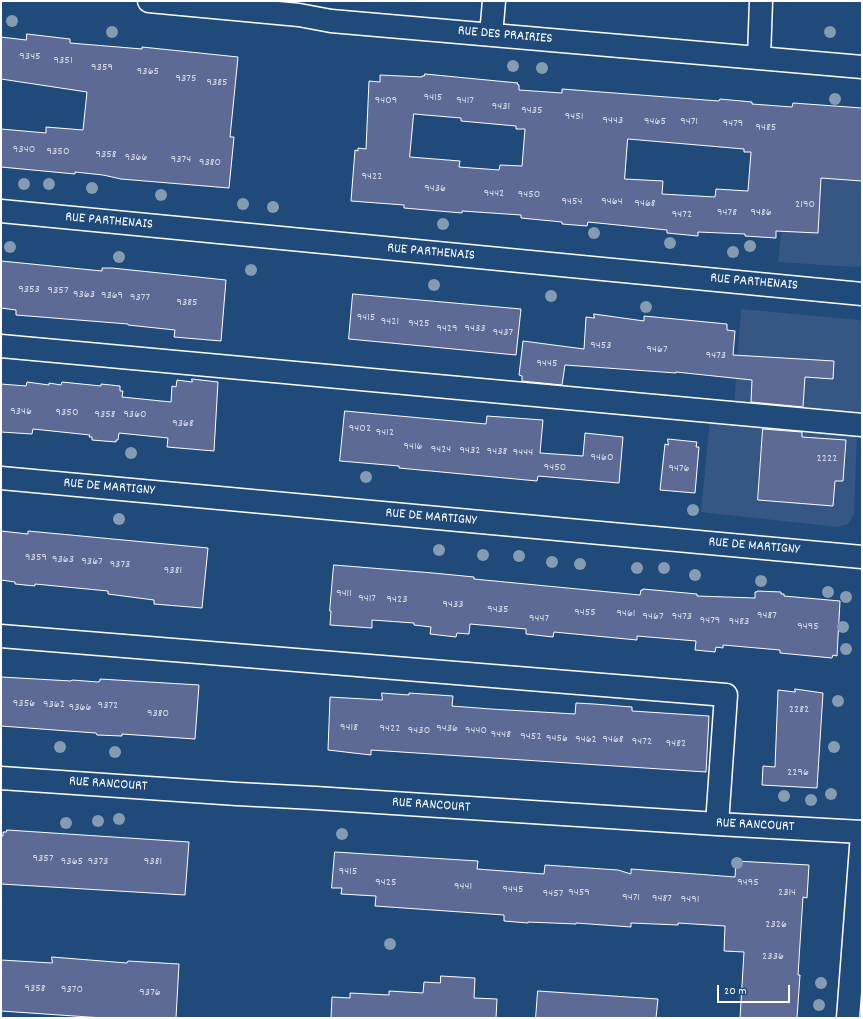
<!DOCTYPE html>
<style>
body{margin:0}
#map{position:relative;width:863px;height:1019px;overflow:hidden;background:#1f4a7a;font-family:Dekko,sans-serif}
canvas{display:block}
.frame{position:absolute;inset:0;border:2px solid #fff;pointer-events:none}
.scale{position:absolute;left:717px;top:985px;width:73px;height:18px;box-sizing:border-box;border:2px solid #fff;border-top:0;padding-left:5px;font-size:12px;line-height:14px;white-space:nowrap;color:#fff;-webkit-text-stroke:3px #1f4a7a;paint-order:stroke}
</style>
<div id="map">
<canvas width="863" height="1019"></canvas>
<div class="frame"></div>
<div class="scale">20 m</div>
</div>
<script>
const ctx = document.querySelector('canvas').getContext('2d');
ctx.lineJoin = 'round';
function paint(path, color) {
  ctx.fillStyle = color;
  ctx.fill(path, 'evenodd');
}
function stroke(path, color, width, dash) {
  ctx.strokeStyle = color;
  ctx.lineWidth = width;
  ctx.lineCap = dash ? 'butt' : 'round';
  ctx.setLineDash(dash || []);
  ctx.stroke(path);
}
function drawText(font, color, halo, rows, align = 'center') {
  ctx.font = font + ' Dekko,sans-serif';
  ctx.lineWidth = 4;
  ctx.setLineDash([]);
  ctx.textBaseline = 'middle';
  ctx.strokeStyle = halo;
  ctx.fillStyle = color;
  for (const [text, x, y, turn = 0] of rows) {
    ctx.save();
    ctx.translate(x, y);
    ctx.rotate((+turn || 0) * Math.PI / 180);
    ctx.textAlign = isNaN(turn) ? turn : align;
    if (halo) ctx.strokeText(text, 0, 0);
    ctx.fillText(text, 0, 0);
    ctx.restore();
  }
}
paint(new Path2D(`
 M 787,176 L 862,177 L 862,266 L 855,267 L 778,262 Z
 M 741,309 L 859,320 L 862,322 L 861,419 L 734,408 Z
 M 710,419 L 857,432 L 854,514 L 848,524 L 837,527 L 701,512 Z`), '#365784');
const building = new Path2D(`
 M 27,34 L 70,39 L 70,43 L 142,49 L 142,47 L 238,57 L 230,137 L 234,137 L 229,188 L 121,179 L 103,175 L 75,172 L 75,174 L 1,167 L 1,129 L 46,133 L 46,127 L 83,130 L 87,92 L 1,79 L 1,37 L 26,40 Z
 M 425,74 L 518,83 L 517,84 L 519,85 L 519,90 L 562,93 L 562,89 L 719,101 L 720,99 L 752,102 L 752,104 L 792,107 L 793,103 L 862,108 L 862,181 L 821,178 L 818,233 L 776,231 L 776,238 L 745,236 L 745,234 L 698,232 L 698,236 L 667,233 L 667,230 L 588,222 L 587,226 L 562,224 L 562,222 L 521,218 L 521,215 L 462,211 L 462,213 L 404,208 L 404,205 L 351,201 L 355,150 L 358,151 L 358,148 L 366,149 L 369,81 L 380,82 L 380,75 L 422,77 L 422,76 L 424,76 ZM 414,114 L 461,118 L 461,121 L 516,126 L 516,129 L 525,129 L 522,166 L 500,165 L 499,170 L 459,167 L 460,161 L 410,157 ZM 628,139 L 744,149 L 744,152 L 751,152 L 748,191 L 716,189 L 715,197 L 662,194 L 663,181 L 625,179 Z
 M 1,261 L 102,271 L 102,268 L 112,268 L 226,280 L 221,341 L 174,337 L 175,330 L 128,325 L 128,324 L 16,315 L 16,310 L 1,308 Z
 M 353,294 L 521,309 L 516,355 L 349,339 Z
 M 594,314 L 644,321 L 644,316 L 727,324 L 727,330 L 735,331 L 733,355 L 834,361 L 833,379 L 805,377 L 803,407 L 751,402 L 752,380 L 676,372 L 676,373 L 565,365 L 562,385 L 522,381 L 522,376 L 519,375 L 523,341 L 584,349 L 586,317 L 594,318 Z
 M 192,379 L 218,382 L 214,451 L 167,447 L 168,438 L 119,433 L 118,440 L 116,440 L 116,442 L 92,440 L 92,437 L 89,437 L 90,435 L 33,429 L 32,434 L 1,432 L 1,384 L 26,386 L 27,382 L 49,385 L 49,383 L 61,385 L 62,382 L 101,386 L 101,384 L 120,386 L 120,391 L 123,391 L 122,397 L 171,402 L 172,386 L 176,387 L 177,380 L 192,382 Z
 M 345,411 L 486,424 L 487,416 L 543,420 L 540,453 L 583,456 L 585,433 L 623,437 L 619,483 L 538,476 L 537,481 L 399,468 L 399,466 L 340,461 Z
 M 763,429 L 802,432 L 802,437 L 846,440 L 843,481 L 835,481 L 833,506 L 758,500 Z
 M 668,439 L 697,442 L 696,447 L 699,447 L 695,493 L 660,490 L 665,444 L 668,445 Z
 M 1,531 L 28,534 L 28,531 L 208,548 L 202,608 L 154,604 L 154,600 L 108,594 L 108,591 L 35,584 L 35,586 L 15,584 L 15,582 L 1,580 Z
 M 334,565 L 433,573 L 474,577 L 474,579 L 640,595 L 641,590 L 643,590 L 643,589 L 697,594 L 697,596 L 755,598 L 755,592 L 757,592 L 757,591 L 781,592 L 781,594 L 784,594 L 784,596 L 840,601 L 837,656 L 833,655 L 832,658 L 780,653 L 780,650 L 723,645 L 723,648 L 716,647 L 715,652 L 695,650 L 696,641 L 637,636 L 637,640 L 554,632 L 553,637 L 526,634 L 526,629 L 470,624 L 469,634 L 457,633 L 456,637 L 430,634 L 431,627 L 414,625 L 414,623 L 372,620 L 372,628 L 330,625 L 331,611 L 330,611 Z
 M 1,677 L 71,681 L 72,680 L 98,682 L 100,681 L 100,679 L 199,685 L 195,739 L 122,734 L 122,736 L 97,735 L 96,733 L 68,731 L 1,726 Z
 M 795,689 L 823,693 L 817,788 L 762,785 L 763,766 L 775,767 L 778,690 L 795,692 Z
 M 382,693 L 409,695 L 409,693 L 453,696 L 452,706 L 491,709 L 575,714 L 576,703 L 594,704 L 632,707 L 632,711 L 709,716 L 706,772 L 371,750 L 371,755 L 328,750 L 330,697 L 382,700 Z
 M 7,830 L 189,842 L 185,895 L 1,884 L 1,836 L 3,836 L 3,832 L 6,832 Z
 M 335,852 L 478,861 L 477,869 L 544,874 L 545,865 L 618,870 L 631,874 L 631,869 L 735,877 L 736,861 L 809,865 L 807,898 L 803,897 L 798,975 L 800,975 L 797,1018 L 740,1018 L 744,952 L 724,951 L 725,926 L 678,923 L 678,925 L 631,923 L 631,927 L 576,923 L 576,924 L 528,922 L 528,923 L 504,921 L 504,915 L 375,906 L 376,896 L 341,894 L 342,888 L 332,888 Z
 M 52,957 L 127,963 L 128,961 L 179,964 L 176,1018 L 103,1018 L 1,1011 L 1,960 L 52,963 Z
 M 441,976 L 475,978 L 474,998 L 497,999 L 496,1018 L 331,1018 L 332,997 L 350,998 L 350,993 L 389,995 L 389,991 L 423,993 L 424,982 L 440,983 Z
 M 538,991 L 658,999 L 656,1018 L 536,1018 Z`);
paint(building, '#5d6a96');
stroke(building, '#fff', 1);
const minor = new Path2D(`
 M 149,1 L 299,15 L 331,21 L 862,67
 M 491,35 L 494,1
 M 759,58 L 761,1
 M 1,211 L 862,294
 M 1,346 L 862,425
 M 1,478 L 862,557
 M 1,636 L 726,695 L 717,824
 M 1,778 L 237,794 L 315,798 L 717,824 L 862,832
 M 848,1018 L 862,834`);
stroke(minor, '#fff', 25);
stroke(minor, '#1f4a7a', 22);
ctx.fillStyle = '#849bb2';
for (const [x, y] of [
 [12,21],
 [112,32],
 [830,32],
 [513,66],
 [542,68],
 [835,99],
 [24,184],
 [49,184],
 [92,188],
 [161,195],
 [243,204],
 [273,207],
 [443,224],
 [594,233],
 [670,243],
 [750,246],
 [10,247],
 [733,252],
 [119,257],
 [251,270],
 [434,285],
 [551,296],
 [646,307],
 [131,453],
 [366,477],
 [693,510],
 [119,519],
 [439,550],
 [483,555],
 [519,556],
 [552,562],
 [580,564],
 [637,568],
 [664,568],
 [695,575],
 [761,581],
 [828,592],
 [846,597],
 [843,627],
 [846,649],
 [838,701],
 [60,747],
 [834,747],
 [115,752],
 [831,794],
 [784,796],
 [811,800],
 [119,819],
 [98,821],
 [66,823],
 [342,834],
 [737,863],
 [390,944],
 [821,983],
 [819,1005]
]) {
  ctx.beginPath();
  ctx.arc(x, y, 6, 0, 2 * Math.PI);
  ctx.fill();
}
drawText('12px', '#d6dae5', null, [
 ["9345",30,57],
 ["9351",63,61],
 ["9359",102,68],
 ["9365",148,72],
 ["9375",186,79],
 ["9385",217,83],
 ["9415",433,98],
 ["9409",386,101],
 ["9417",465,101],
 ["9431",501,107],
 ["9435",532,111],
 ["9451",574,117],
 ["9443",613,121],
 ["9465",655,122],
 ["9471",689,122],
 ["9479",733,124],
 ["9485",766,128],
 ["9340",24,150],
 ["9350",58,152],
 ["9358",106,155],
 ["9366",136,158],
 ["9374",181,160],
 ["9380",210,163],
 ["9422",372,177],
 ["9436",435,189],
 ["9442",494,194],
 ["9450",529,195],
 ["9454",572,202],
 ["9464",612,202],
 ["9468",645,204],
 ["2190",805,205],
 ["9478",727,213],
 ["9486",761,213],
 ["9472",682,215],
 ["9353",29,290],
 ["9357",58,291],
 ["9363",84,295],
 ["9369",112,296],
 ["9377",140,298],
 ["9385",187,303],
 ["9415",366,318],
 ["9421",390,322],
 ["9425",419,324],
 ["9429",447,329],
 ["9433",475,329],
 ["9437",503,333],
 ["9453",601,346],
 ["9467",657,350],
 ["9473",716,356],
 ["9445",547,364],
 ["9346",21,412],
 ["9350",67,413],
 ["9358",105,415],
 ["9360",135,415],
 ["9368",183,424],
 ["9402",360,429],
 ["9412",385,433],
 ["9416",413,447],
 ["9424",441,450],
 ["9432",470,451],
 ["9438",497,452],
 ["9444",523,453],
 ["9460",602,458],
 ["2222",827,459],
 ["9450",555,468],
 ["9476",679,469],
 ["9359",36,558],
 ["9363",63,560],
 ["9367",92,562],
 ["9373",120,565],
 ["9381",173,571],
 ["9411",344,594],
 ["9417",367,599],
 ["9423",397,600],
 ["9433",453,605],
 ["9435",498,610],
 ["9455",585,613],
 ["9461",626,614],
 ["9487",767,616],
 ["9467",653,617],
 ["9473",682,617],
 ["9447",539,619],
 ["9479",710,621],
 ["9483",739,622],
 ["9495",808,627],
 ["9356",24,704],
 ["9362",54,705],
 ["9372",108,706],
 ["9366",80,708],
 ["2282",799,710],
 ["9380",158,714],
 ["9418",349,728],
 ["9422",390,729],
 ["9436",447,729],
 ["9430",419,731],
 ["9440",476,731],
 ["9448",501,735],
 ["9452",531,737],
 ["9456",557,739],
 ["9462",586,740],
 ["9468",613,740],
 ["9472",642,742],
 ["9482",676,744],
 ["2296",798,773],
 ["9357",43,859],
 ["9365",72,862],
 ["9373",98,862],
 ["9381",153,862],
 ["9415",348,872],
 ["9425",386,883],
 ["9495",748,883],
 ["9441",463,887],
 ["9445",513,890],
 ["9459",579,893],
 ["2314",787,893],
 ["9457",553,894],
 ["9471",631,898],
 ["9487",662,899],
 ["9491",690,900],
 ["2326",776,925],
 ["2336",773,957],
 ["9358",35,989],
 ["9370",72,990],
 ["9376",150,993]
]);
drawText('14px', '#fff', '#1f4a7a', [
 ["RUE DES PRAIRIES",505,36,5],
 ["RUE PARTHENAIS",109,222,5],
 ["RUE PARTHENAIS",431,253,5],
 ["RUE PARTHENAIS",754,283,5],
 ["RUE DE MARTIGNY",109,488,5],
 ["RUE DE MARTIGNY",431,518,5],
 ["RUE DE MARTIGNY",754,547,5],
 ["RUE RANCOURT",108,785,4],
 ["RUE RANCOURT",431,806,4],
 ["RUE RANCOURT",755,826,3]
]);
</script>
